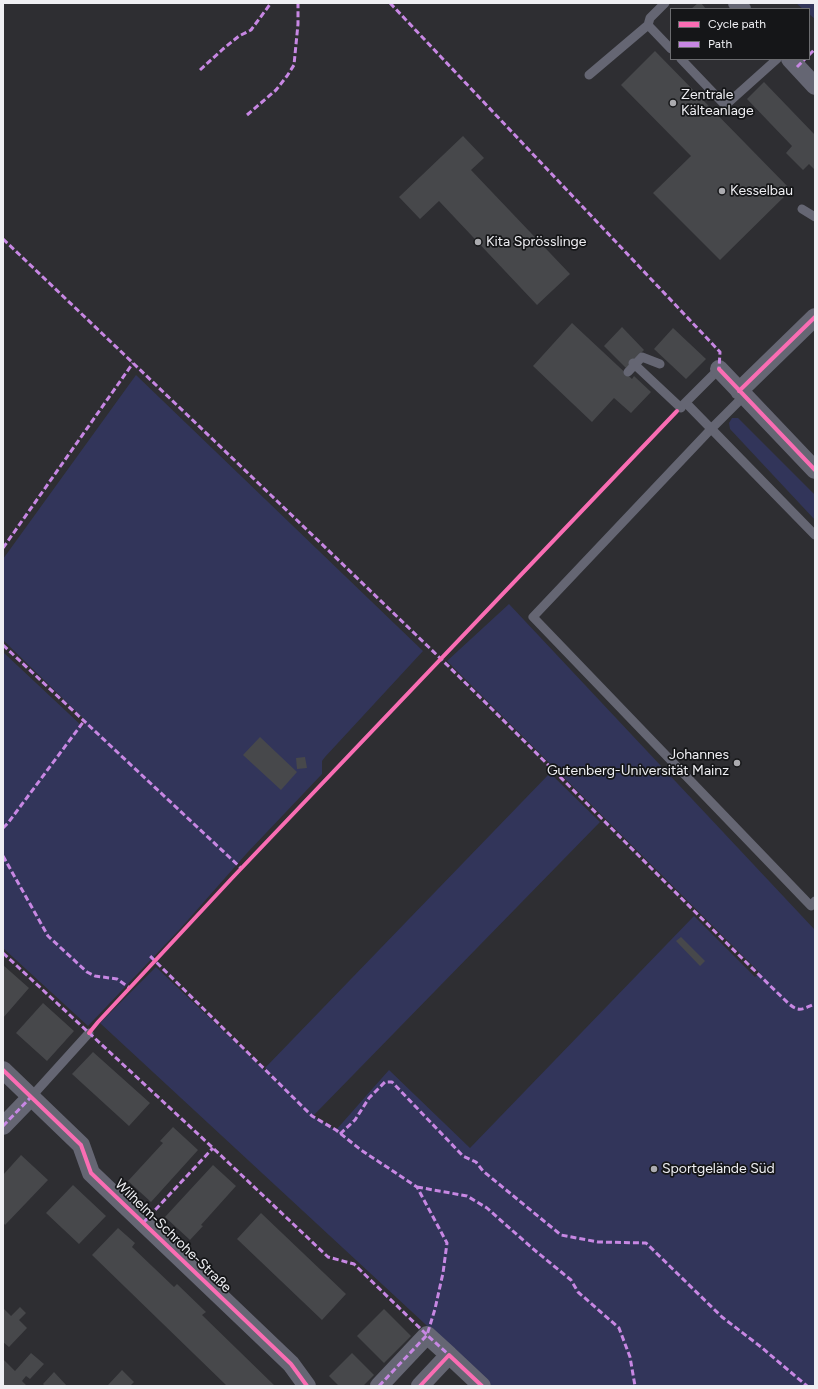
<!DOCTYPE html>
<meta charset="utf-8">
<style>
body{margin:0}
#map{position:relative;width:818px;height:1389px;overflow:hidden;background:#2e2e32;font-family:Figtree,sans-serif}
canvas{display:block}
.frame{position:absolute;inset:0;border:4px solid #efeff3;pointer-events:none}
.legend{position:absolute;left:670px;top:8px;width:140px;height:52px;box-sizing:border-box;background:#151618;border:1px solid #6c6d70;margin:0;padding:5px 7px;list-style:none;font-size:12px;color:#efeff3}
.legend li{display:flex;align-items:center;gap:8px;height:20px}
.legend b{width:20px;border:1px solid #6c6d70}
</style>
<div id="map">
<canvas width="818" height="1389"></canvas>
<div class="frame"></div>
<ul class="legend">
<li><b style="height:5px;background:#f96db3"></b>Cycle path</li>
<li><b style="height:5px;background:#c787e3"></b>Path</li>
</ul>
</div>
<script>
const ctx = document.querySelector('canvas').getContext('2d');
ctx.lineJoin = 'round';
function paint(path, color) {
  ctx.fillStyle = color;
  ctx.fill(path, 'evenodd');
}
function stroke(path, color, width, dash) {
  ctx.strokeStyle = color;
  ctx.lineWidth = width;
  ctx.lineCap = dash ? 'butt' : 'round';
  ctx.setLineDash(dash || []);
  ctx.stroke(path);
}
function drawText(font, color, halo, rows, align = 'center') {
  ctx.font = font + ' Figtree,sans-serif';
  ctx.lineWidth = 3.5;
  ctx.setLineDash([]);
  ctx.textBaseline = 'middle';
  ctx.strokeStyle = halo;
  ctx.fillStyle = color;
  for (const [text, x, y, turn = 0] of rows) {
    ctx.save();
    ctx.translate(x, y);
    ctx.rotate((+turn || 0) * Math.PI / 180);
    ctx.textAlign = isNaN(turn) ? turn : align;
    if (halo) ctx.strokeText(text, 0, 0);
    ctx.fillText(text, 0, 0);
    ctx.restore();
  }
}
paint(new Path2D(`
 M 796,3 L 815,3 L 815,19 L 809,14 L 809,9 L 803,9 Z
 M 136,375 L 423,651 L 325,757 L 322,761 L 322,774 L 247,853 L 180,929 L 88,1026 L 3,948 L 3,652 L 83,727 L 86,721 L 3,640 L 3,559 Z
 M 732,418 L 738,418 L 815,495 L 815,520 L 730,429 L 729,423 Z
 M 509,604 L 815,930 L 815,1386 L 492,1386 L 100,1023 L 156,967 L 297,1101 L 265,1068 L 550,773 L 600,822 L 313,1116 L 336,1130 L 389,1070 L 470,1148 L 694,916 L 755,977 L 760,973 L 447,661 Z`), '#32355a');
paint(new Path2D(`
 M 698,3 L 701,3 L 706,9 L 691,9 Z
 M 655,51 L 791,190 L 720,260 L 653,193 L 691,156 L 621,85 Z
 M 764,82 L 815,135 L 815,170 L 809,164 L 803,170 L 786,153 L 792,146 L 747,99 Z
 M 463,136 L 484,158 L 471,170 L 570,274 L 537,305 L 439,201 L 420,219 L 399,197 Z
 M 572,323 L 632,379 L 634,376 L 651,392 L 631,413 L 614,398 L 592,422 L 533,366 Z
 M 622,327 L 644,350 L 626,368 L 604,346 Z
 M 673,328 L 706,359 L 686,379 L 654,349 Z
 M 260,737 L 297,772 L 281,790 L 243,755 Z
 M 305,757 L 307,768 L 297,769 L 296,758 Z
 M 681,937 L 705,961 L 700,966 L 676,941 Z
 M 3,965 L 29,988 L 3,1018 Z
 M 43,1003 L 74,1031 L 47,1061 L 16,1033 Z
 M 93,1052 L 150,1103 L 129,1126 L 72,1074 Z
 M 173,1127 L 198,1150 L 151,1202 L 128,1181 L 163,1143 L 160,1141 Z
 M 21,1155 L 48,1180 L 5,1225 L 3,1222 L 3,1175 Z
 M 213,1165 L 236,1186 L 201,1225 L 203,1226 L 190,1240 L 165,1217 Z
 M 73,1185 L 106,1216 L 79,1244 L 46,1213 Z
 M 261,1213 L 346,1294 L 322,1320 L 237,1239 Z
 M 118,1228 L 135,1243 L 132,1247 L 174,1287 L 177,1284 L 206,1312 L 202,1315 L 275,1386 L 227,1386 L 92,1255 Z
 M 20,1307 L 26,1313 L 19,1320 L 27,1328 L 9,1347 L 3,1342 L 3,1308 L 11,1316 Z
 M 384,1309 L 411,1336 L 384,1363 L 357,1336 Z
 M 31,1353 L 44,1364 L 30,1379 L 26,1376 L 22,1381 L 27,1386 L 3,1386 L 3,1359 L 15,1371 Z
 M 352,1353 L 374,1375 L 363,1386 L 339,1386 L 329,1376 Z
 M 122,1370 L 134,1382 L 130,1386 L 109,1386 L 108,1385 Z
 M 54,1372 L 67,1386 L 45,1386 L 43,1384 Z`), '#47484b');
stroke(new Path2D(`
 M 665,3 L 650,18 L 648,25 L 671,49
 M 681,59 L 723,103 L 729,102 L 777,59
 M 589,75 L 648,25
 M 802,209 L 815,217
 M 633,363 L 681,408
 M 628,372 L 642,357 L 660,364
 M 744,396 L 712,428 L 533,617 L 811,906 L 815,901
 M 686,403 L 815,535
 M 682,406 L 719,369
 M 32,1096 L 89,1033`), '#656673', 9);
stroke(new Path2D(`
 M 737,3 L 742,9
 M 790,59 L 815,86
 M 719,369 L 815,470
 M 739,391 L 815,317
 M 3,1070 L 81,1145 L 91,1173 L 291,1364 L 307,1386
 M 3,1126 L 32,1096
 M 379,1386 L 427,1335 L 449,1355
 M 420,1386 L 449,1355 L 482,1386`), '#656673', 18);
stroke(new Path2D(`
 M 390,3 L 720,352 L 719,369
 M 809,55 L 815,49
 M 797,67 L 805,59
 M 200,70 L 223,49 L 239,36 L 251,30 L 271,3
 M 247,115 L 276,90 L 287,76 L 294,65 L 298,24 L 298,3
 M 3,239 C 149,378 295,518 440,658 C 557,772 670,889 788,1003 C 799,1013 802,1009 815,1004
 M 3,548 L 133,363
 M 3,645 L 242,869
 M 3,828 L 8,823 L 84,721
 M 3,856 L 48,936 L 87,972 L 95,976 L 117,979 L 130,988
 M 3,953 L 213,1148 L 328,1257 L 354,1264 L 427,1335 L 435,1309 L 443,1273 L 447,1243 L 417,1187 L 361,1150 L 336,1130 L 312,1116 L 149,955
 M 3,1126 L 32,1096
 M 340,1134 L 355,1120 L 369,1098 L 385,1082 L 392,1082 L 463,1156 L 476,1162 L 483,1171 L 561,1235 L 598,1242 L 646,1243 L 722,1317 L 761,1347 L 807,1386
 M 417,1187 L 467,1196 L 487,1208 L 532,1248 L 571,1280 L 578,1292 L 619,1328 L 630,1357 L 635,1386
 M 143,1223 L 213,1148
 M 379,1386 L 427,1335 L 449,1355`), '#c787e3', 3, [6, 3]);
stroke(new Path2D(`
 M 719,369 L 815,470
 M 739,391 L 815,317
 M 89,1033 L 98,1022 L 234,876 L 677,411
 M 3,1070 L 81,1145 L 91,1173 L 291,1364 L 307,1386
 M 420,1386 L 449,1355 L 482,1386`), '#f96db3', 4);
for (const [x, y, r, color] of [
 [673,103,4,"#ababaf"],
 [722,191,4,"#ababaf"],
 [478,242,4,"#ababaf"],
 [737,763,4,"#ababaf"],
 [654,1169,4,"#ababaf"]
]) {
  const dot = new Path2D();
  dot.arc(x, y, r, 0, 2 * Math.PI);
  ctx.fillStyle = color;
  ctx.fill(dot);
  stroke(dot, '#151618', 1.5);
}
drawText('14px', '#efeff3', '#151618', [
 ["Zentrale",681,95],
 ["Kälteanlage",681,111],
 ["Kesselbau",730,191],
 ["Kita Sprösslinge",486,242],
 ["Johannes",729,755,"right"],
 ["Gutenberg-Universität Mainz",729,771,"right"],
 ["Sportgelände Süd",662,1169]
], 'left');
drawText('14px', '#efeff3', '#151618', [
 ["Wilhelm-Schrohe-Straße",173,1236,44]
]);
</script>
